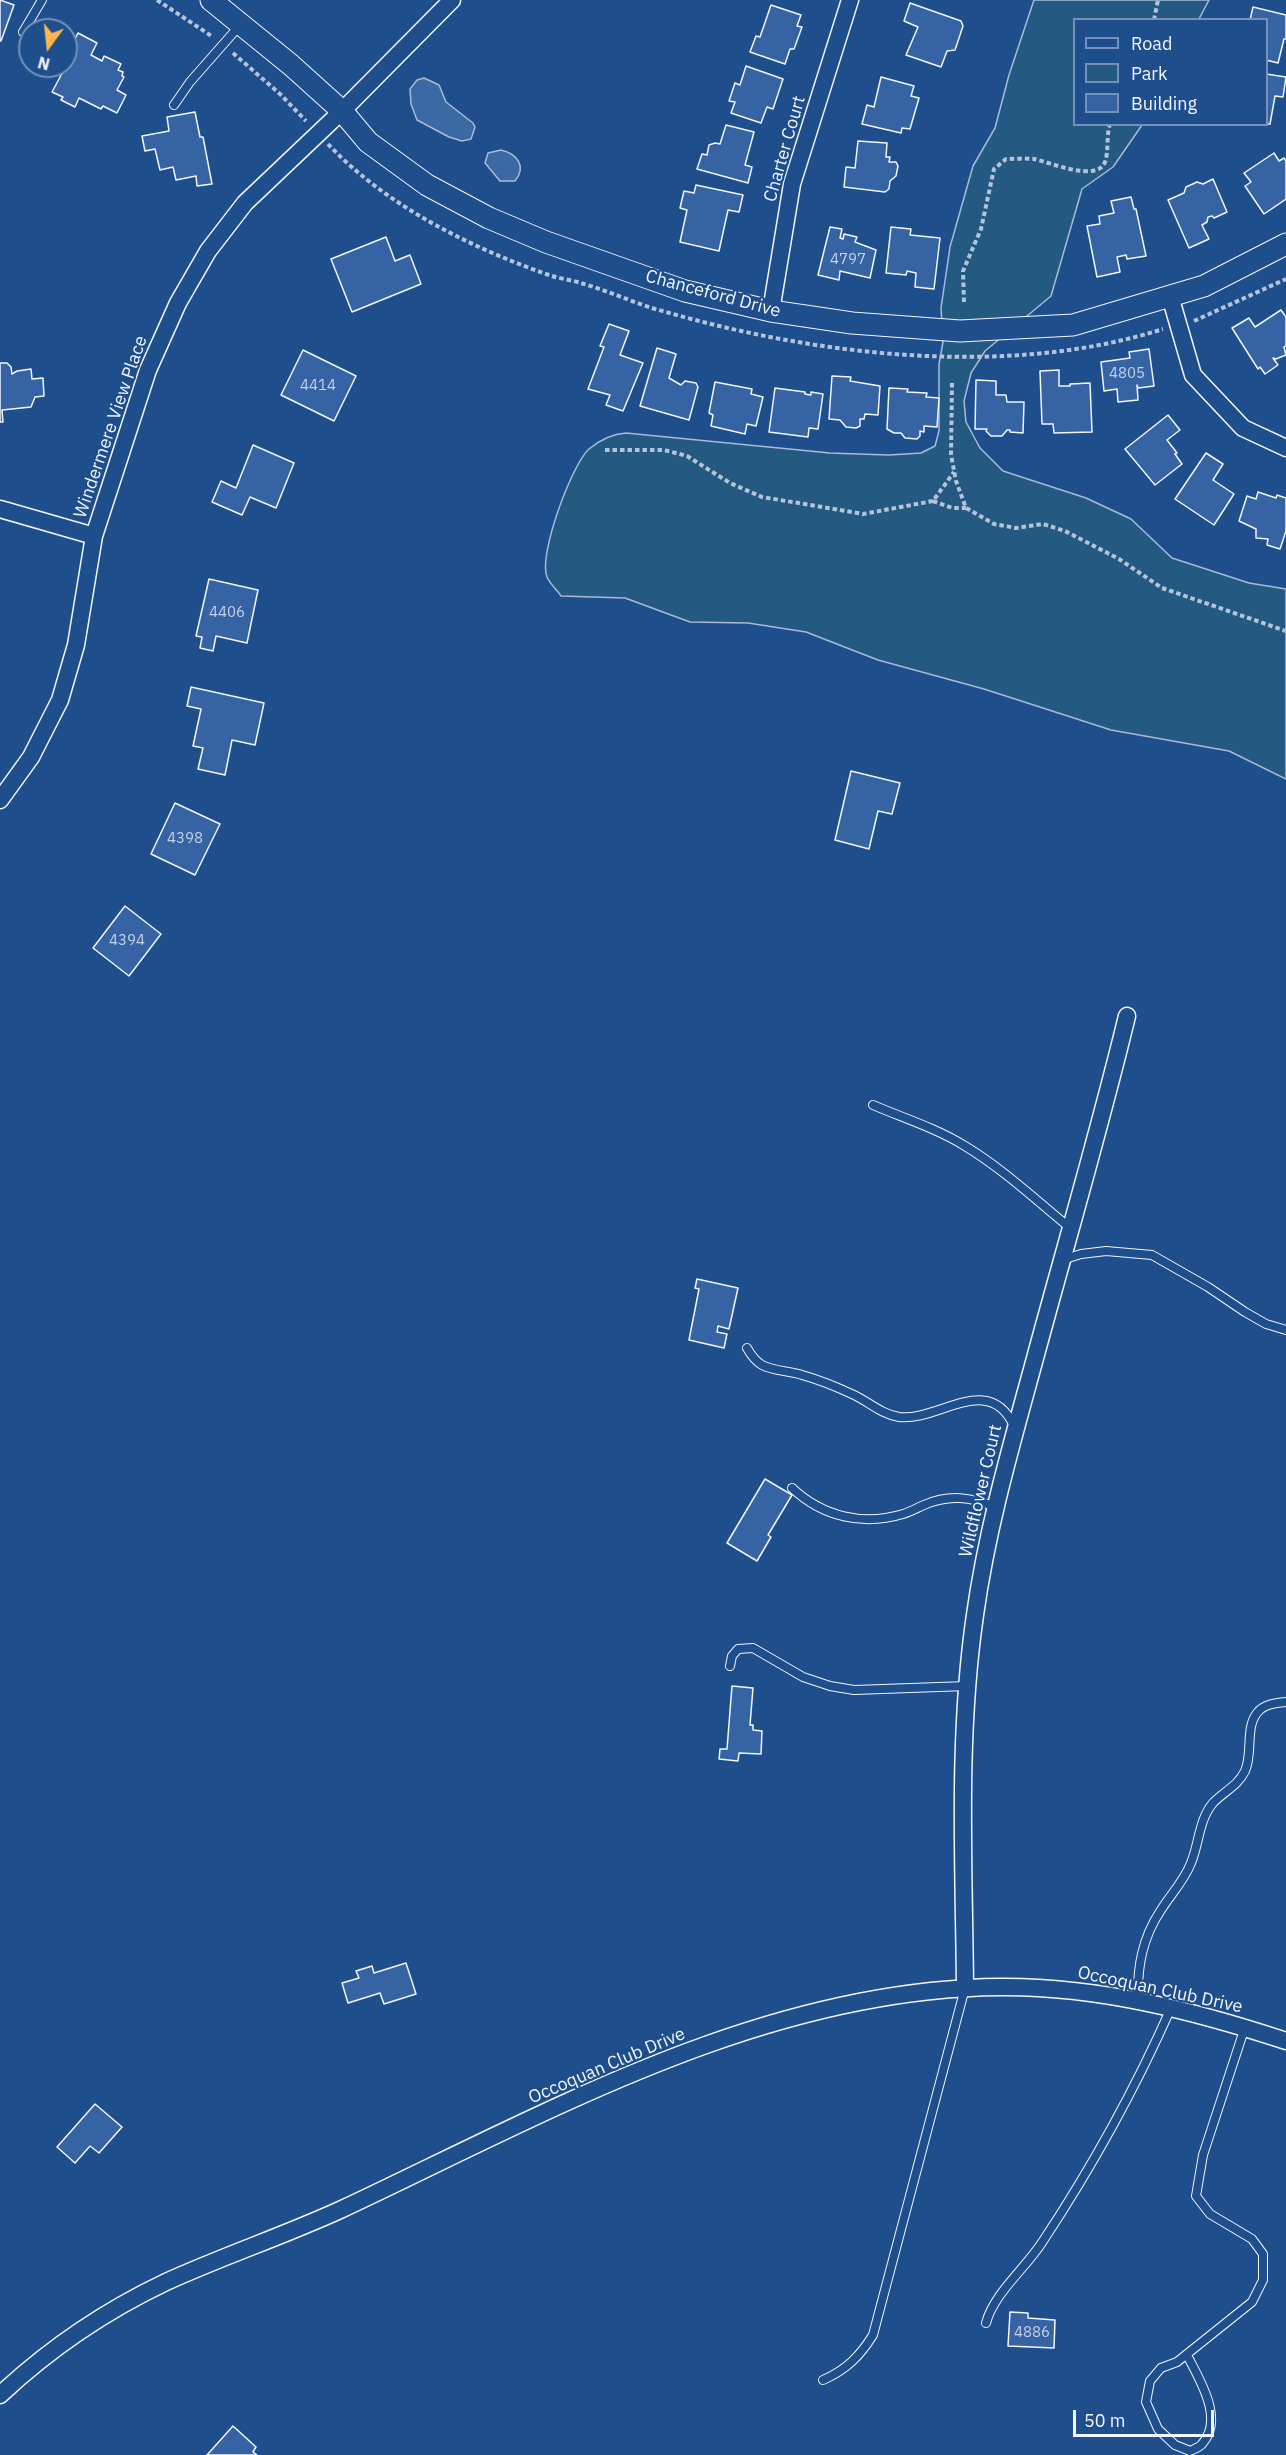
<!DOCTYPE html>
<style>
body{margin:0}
#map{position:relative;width:1286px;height:2455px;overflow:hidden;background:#1f4e8c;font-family:"IBM Plex Sans",sans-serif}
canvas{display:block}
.legend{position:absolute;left:1073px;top:18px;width:195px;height:108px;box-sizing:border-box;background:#1f4e8c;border:2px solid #7391ba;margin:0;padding:8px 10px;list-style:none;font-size:18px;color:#f2f6ff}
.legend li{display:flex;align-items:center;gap:12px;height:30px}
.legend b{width:30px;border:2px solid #7391ba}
.north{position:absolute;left:18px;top:18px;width:60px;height:60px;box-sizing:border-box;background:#1f4e8c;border:2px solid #7391ba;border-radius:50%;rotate:195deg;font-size:16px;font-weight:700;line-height:24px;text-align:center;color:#f2f6ff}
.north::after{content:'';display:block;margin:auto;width:21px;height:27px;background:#ffb74d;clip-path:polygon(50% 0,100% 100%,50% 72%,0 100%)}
.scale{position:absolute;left:1073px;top:2410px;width:141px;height:27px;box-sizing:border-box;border:3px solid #f2f6ff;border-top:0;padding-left:8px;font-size:18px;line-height:21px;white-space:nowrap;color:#f2f6ff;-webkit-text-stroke:4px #1f4e8c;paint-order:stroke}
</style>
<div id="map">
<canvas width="1286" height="2455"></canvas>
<ul class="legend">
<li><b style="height:8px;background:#1f4e8c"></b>Road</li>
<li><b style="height:16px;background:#245a82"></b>Park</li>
<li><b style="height:16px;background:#3563a3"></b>Building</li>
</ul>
<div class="north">N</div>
<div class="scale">50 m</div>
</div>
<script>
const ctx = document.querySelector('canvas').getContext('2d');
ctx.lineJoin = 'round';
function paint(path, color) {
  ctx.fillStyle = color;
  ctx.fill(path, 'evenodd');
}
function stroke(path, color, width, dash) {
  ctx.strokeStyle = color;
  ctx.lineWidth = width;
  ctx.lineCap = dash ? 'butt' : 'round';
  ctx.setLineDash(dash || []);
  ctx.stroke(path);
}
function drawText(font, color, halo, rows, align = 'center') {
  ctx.font = font + ' "IBM Plex Sans",sans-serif';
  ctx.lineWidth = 4.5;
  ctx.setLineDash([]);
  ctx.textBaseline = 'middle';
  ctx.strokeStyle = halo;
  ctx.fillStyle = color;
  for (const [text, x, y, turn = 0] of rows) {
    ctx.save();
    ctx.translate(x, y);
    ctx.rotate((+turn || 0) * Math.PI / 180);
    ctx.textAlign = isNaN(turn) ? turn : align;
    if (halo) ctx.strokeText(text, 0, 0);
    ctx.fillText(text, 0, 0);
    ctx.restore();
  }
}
const green = new Path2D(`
 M 1034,0 L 1209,0 L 1199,19 L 1074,20 L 1074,124 L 1142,125 L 1113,167 L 1082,189 L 1051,296 L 985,351 L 971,373 L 964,401 L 966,422 L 980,448 L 1003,471 L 1086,498 L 1131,519 L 1172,558 L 1249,583 L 1286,589 L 1286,779 L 1229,751 L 1111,730 L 984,689 L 878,660 L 806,632 L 748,623 L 690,622 L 625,598 L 561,596 C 557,590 550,584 547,577 C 538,555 572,464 589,449 C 601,439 612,434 626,433 L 830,453 L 889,455 L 921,453 L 935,446 L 939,431 L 939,364 L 943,342 L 941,308 L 950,247 L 973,166 L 995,128 L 1009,75 Z`);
paint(green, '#245a82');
stroke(green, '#a8bbd7', 1.5);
const water = new Path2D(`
 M 424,78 L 439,85 L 446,102 L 473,123 L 475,127 L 471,139 L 462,141 L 449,137 L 417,120 L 411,104 L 410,89 L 417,80 Z
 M 501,150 C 517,154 527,166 515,181 L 500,181 L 485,163 L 488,153 Z`);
paint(water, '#3b69a3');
stroke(water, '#a8bbd7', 1.5);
const building = new Path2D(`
 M 0,0 L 14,5 L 1,41 L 0,41 Z
 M 910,3 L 961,21 L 963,26 L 955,50 L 947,51 L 941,67 L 906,55 L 918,27 L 904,21 Z
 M 771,5 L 801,15 L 797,26 L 802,27 L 794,49 L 790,49 L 785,64 L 750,52 L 756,36 L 760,37 Z
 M 1253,7 L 1286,15 L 1286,39 L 1284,39 L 1278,63 L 1266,60 L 1266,20 L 1250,20 Z
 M 78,33 L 97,43 L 91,55 L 102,61 L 104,56 L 121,64 L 118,70 L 123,72 L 122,76 L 124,77 L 117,90 L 126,95 L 117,113 L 103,106 L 101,109 L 79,98 L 75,107 L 61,100 L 63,97 L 52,92 L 66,66 L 66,56 Z
 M 746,66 L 783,79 L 773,109 L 767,107 L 761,123 L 731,113 L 735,102 L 729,101 L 735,83 L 740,85 Z
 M 1266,74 L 1286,77 L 1283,97 L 1275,96 L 1270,124 L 1266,124 Z
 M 881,77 L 914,86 L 911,96 L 919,98 L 910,129 L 902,128 L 901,133 L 862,124 L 867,105 L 874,107 Z
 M 195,112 L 200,137 L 203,137 L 212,184 L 197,186 L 196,176 L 176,180 L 173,167 L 160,170 L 155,149 L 145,151 L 142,136 L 169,131 L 167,117 Z
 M 726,125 L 754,132 L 745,165 L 752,167 L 748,183 L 697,169 L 702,154 L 707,155 L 709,145 L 715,143 L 720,144 Z
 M 858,141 L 887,143 L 886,157 L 890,157 L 889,162 L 896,162 L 898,166 L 896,176 L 890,181 L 889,189 L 885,192 L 844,187 L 846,167 L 855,168 Z
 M 1274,153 L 1279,161 L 1284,158 L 1286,161 L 1286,199 L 1264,214 L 1245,186 L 1251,182 L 1244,173 Z
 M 1213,179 L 1227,212 L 1214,218 L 1212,216 L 1208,217 L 1207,222 L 1202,225 L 1209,239 L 1189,248 L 1168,200 L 1184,193 L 1186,187 L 1197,182 L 1203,184 Z
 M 696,185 L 743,195 L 739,212 L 728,210 L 719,251 L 680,242 L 687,210 L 680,208 L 684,191 L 694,193 Z
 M 1131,197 L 1134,209 L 1136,209 L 1146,256 L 1127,259 L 1126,255 L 1117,257 L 1120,272 L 1097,277 L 1087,226 L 1100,224 L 1099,216 L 1114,213 L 1111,201 Z
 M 830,227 L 842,229 L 840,238 L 843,239 L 844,234 L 857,237 L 855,242 L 876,250 L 870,278 L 840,271 L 839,280 L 818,275 Z
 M 891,227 L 911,229 L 910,235 L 940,238 L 934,289 L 915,287 L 916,273 L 907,271 L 906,275 L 886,273 Z
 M 386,237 L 395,261 L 410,255 L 421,284 L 352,312 L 331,259 Z
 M 1281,310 L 1286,317 L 1286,346 L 1284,347 L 1286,355 L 1276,359 L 1273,358 L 1278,365 L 1265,374 L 1260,367 L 1258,369 L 1232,328 L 1249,318 L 1255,327 Z
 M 609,324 L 629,331 L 620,355 L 643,363 L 623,411 L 606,405 L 610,395 L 588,389 L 604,347 L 600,346 Z
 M 657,348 L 676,354 L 669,378 L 681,385 L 685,381 L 696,383 L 698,387 L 689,420 L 640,406 Z
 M 1149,349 L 1154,386 L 1138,388 L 1137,385 L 1138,400 L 1118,402 L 1117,389 L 1104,391 L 1101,362 L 1130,358 L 1129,352 Z
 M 303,350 L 356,376 L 334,421 L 281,395 Z
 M 0,363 L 7,363 L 11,367 L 12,374 L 17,371 L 31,369 L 32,379 L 43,378 L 44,396 L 35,397 L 31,407 L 2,410 L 3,422 L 0,422 Z
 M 1059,370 L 1059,386 L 1070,386 L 1070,384 L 1090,383 L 1092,432 L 1054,433 L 1053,424 L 1042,424 L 1040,371 Z
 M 832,376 L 851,377 L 850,381 L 880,386 L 878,415 L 865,414 L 864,419 L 860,419 L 860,426 L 856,428 L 846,427 L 840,420 L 829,419 Z
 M 976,380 L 996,381 L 996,395 L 1006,395 L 1007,402 L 1024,402 L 1023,433 L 1010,432 L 1010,430 L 1007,430 L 1002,436 L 991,436 L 986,431 L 987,429 L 975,429 Z
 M 715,382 L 752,389 L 751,394 L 763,397 L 756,426 L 747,424 L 745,434 L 711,426 L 713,415 L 709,413 Z
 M 775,388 L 805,392 L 805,394 L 811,395 L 811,392 L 823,394 L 818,429 L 809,428 L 808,437 L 769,432 Z
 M 889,388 L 908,389 L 907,392 L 927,393 L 926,397 L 939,398 L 937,427 L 924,426 L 924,432 L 920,431 L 920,436 L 917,439 L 905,438 L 901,433 L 894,433 L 887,429 Z
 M 1168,415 L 1180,430 L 1167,440 L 1177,453 L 1175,454 L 1182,464 L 1155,485 L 1125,449 Z
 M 253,445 L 294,463 L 276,508 L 250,497 L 242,515 L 212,502 L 221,481 L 236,488 Z
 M 1206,453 L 1223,464 L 1213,480 L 1234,494 L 1214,525 L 1175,499 Z
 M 1258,492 L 1276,498 L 1277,495 L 1286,498 L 1286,531 L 1280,549 L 1267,545 L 1268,539 L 1256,538 L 1256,529 L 1239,521 L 1247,496 L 1256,499 Z
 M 209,579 L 258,590 L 247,643 L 216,636 L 213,651 L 200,648 L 202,637 L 196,636 Z
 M 191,687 L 264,703 L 255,745 L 232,740 L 225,775 L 198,769 L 203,748 L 193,746 L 201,709 L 187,706 Z
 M 851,771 L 900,783 L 892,814 L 878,811 L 869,849 L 835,840 Z
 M 175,803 L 220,824 L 195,875 L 151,854 Z
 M 125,906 L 161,934 L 129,976 L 93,948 Z
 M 697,1279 L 738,1288 L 729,1329 L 718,1326 L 717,1332 L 727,1334 L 724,1348 L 689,1340 L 699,1289 L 695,1288 Z
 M 765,1479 L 792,1495 L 768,1535 L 771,1537 L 757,1561 L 727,1543 Z
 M 732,1686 L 753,1688 L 750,1725 L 753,1725 L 753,1730 L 762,1731 L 761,1754 L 739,1753 L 738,1761 L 719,1759 L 720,1749 L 727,1749 Z
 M 406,1963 L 416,1994 L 384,2004 L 380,1993 L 348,2003 L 342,1983 L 359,1978 L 356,1971 L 372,1966 L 374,1973 Z
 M 95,2104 L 122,2127 L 99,2153 L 90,2146 L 75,2163 L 57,2147 Z
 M 1010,2312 L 1028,2313 L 1028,2318 L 1055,2320 L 1054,2348 L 1008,2346 Z
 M 233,2426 L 256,2447 L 253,2452 L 257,2455 L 207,2455 Z`);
paint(building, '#3563a3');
stroke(building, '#f2f6ff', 1.5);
const service = new Path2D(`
 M 23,32 L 42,0
 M 174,105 L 190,82 L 241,24
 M 873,1105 C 903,1118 936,1128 965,1146 C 1003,1169 1036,1200 1070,1228
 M 1062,1260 L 1081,1254 L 1106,1251 L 1152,1255 L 1208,1287 L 1245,1312 L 1266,1324 L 1286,1330
 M 747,1348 C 751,1355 755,1361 762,1365 C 773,1371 790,1371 802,1375 C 820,1380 837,1387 854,1395 C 869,1402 881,1414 899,1417 C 938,1422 989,1371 1014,1426
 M 792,1488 C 823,1517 863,1526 903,1514 C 910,1512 917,1508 924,1505 C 949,1494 971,1497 995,1507
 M 730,1666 L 732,1656 L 738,1649 L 753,1648 L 803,1677 L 830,1686 L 854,1690 L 967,1686
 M 1138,2001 C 1137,1968 1142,1938 1161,1910 C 1171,1894 1184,1881 1191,1863 C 1199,1844 1199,1819 1213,1803 C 1223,1792 1238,1786 1245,1771 C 1253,1754 1245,1728 1257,1713 C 1264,1704 1275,1703 1286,1702
 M 986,2323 C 994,2293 1026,2268 1043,2241 C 1090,2170 1136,2087 1171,2008
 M 1187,2355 C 1199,2379 1225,2419 1202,2444 C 1200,2447 1194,2449 1190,2451 L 1175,2445 L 1158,2429 L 1146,2402 L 1150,2381 L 1161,2368 L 1177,2362 L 1252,2302 L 1263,2280 L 1263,2254 L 1252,2239 L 1210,2214 L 1196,2196 L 1203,2155 L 1245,2027
 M 823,2380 C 846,2370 860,2356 873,2335 L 965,1988`);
const minor = new Path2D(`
 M 1170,296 L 1193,375 L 1243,428 L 1286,448
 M 771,311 L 792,184 L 850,0
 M 0,509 L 94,536
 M 0,800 L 31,757 L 60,700 L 76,645 L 94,536 L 148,370 L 178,303 L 208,251 L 245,203 L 342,111 L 452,0
 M 965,1988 C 964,1864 957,1738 975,1615 C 987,1529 1011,1446 1034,1362 C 1065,1247 1099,1132 1127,1016
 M 0,2395 C 49,2349 105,2311 166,2282 C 223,2256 283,2236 340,2210 C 549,2112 763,1989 1000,1987 C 1097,1986 1195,2011 1286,2041`);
const tertiary = new Path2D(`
 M 211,0 L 291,65 L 342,111 L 368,142 L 427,185 L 489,218 L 546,242 L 685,291 L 771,311 L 852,323 L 960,331 L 1073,325 L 1204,286 L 1286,244`);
stroke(service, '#f2f6ff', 10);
stroke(minor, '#f2f6ff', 19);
stroke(tertiary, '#f2f6ff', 23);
stroke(new Path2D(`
 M 157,0 L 213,37
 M 1154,20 L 1158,0
 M 233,53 L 280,94 L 306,121
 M 328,144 C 385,205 471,248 549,275 C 560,279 573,280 584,284 C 612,292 638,305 666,312 C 819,356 1010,378 1163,329
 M 964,302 L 963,271 L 981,229 L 994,169 L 1006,159 C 1015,159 1025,158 1034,159 C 1049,162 1097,183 1105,162 C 1109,151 1106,136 1110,124
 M 1194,321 L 1286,279
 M 952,383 L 951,455 L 956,481 L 966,508 L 994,524 L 1016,528 L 1043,524 L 1065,531 L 1119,559 L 1162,588 L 1286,631
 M 605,450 L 664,450 L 687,456 L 730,483 L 762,497 L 828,508 L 863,514 L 933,501 L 954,472
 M 933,501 L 952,508 L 966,508`), '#b3c4dc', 4, [4.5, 3]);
stroke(service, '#1f4e8c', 8);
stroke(minor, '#1f4e8c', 16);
stroke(tertiary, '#1f4e8c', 21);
drawText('15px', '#c3d1e8', null, [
 ["4797",848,260],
 ["4805",1127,374],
 ["4414",318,386],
 ["4406",227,613],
 ["4398",185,839],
 ["4394",127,941],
 ["4886",1032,2333]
]);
drawText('18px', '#f2f6ff', '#1f4e8c', [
 ["Charter Court",785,149,-74],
 ["Chanceford Drive",713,294,15],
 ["Windermere View Place",111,427,-71],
 ["Wildflower Court",981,1491,-77],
 ["Occoquan Club Drive",1160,1990,12],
 ["Occoquan Club Drive",607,2066,-23]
]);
</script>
